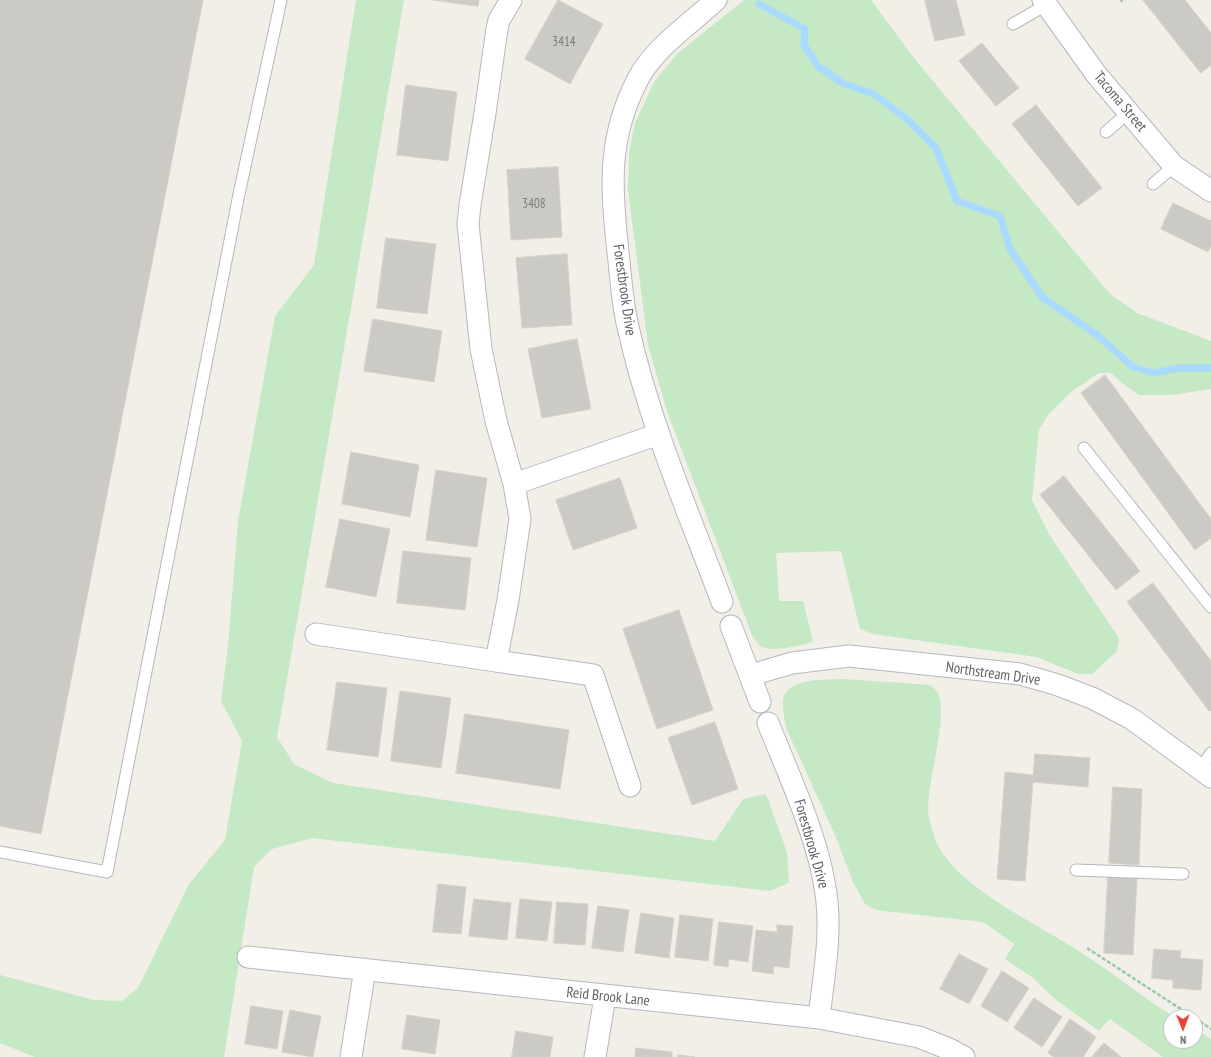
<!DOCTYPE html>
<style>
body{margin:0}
#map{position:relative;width:1211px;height:1057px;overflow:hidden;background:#f1efe8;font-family:"PT Sans Narrow",sans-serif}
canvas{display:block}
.north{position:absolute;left:1163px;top:1009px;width:40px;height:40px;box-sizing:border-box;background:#fff;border:1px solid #bfc1c3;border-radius:50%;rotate:179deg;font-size:11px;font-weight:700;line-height:16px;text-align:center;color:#5f6368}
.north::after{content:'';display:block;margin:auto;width:14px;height:18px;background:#ea4335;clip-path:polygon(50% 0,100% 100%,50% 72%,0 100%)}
</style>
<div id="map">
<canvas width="1211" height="1057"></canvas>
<div class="north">N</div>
</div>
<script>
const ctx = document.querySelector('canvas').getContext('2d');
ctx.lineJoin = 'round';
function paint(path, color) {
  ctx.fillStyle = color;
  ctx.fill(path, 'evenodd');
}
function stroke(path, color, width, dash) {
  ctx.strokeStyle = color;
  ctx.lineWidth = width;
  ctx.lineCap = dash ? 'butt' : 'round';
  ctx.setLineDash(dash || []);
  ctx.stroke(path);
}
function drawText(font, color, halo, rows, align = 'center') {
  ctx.font = font + ' "PT Sans Narrow",sans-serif';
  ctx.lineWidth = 3.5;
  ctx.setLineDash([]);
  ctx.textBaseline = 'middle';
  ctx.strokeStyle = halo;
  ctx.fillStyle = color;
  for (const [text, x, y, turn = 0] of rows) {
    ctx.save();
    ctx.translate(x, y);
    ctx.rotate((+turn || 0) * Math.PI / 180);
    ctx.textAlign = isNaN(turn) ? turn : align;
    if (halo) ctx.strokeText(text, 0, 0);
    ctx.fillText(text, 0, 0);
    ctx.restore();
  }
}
paint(new Path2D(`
 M 356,0 L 404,0 L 277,737 L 294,764 L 333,783 L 715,841 L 743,799 L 766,794 L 787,852 L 789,883 L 769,891 L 312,838 L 272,849 L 254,867 L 224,1057 L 35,1057 L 0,1043 L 0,975 L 94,1000 L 122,1001 L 138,988 L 189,884 L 225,840 L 242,741 L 221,701 L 228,646 L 238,521 L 275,316 L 314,265 Z
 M 744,0 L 871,0 L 913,57 L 1110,294 L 1137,313 L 1211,341 L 1211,389 L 1172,395 L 1139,395 L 1122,383 L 1111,373 L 1099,373 L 1071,392 L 1048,415 L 1039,430 L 1032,500 L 1050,536 L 1119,638 L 1117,651 L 1092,674 L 1078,674 L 1037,657 L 873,634 L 860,629 L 841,551 L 776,553 L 779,601 L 803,601 L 813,641 C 804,646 768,653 760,646 C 757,643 755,638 752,635 L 668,414 L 648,345 L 628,189 L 629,152 L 635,123 L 654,82 L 677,54 Z
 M 843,679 L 930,685 C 932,687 935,689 937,691 C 951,713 924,788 929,817 C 930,825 934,836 937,843 C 957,889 1047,928 1088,957 C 1117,976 1144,999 1175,1017 L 1171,1017 L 1171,1041 L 1195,1041 L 1195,1028 L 1211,1039 L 1211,1057 L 1163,1057 L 1110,1019 L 1099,1031 L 1056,1000 L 1033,978 L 1005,959 L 1014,944 L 983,922 L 876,910 L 865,904 L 853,882 L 835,835 L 786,728 C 785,719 782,709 783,700 C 786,677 826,680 843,679 Z`), '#c5e8c5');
stroke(new Path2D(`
 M 759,4 L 805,29 L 804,45 L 818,66 L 844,84 L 872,93 L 907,119 L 936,148 L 957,201 L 1000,216 L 1010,249 L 1042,297 L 1097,335 L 1133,367 L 1154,373 L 1178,368 L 1211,368`), '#aadaff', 7);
const building = new Path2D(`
 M 0,0 L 203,0 L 41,834 L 0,826 Z
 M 433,0 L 479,0 L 478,6 Z
 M 558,0 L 603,24 L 570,84 L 525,59 Z
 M 925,0 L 956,0 L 965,35 L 935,41 Z
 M 1143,0 L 1185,0 L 1211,33 L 1211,65 L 1201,73 Z
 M 982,43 L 1019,88 L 996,106 L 959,61 Z
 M 406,85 L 457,92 L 448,161 L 397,155 Z
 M 1036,105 L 1102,188 L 1078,206 L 1012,124 Z
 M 558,167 L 562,237 L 511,240 L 507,170 Z
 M 1173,203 L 1211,221 L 1211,246 L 1208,252 L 1161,229 Z
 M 386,238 L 436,244 L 427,314 L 377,308 Z
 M 567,254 L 572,325 L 522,328 L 516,258 Z
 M 373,319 L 442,331 L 434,382 L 364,371 Z
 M 577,339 L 591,409 L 542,418 L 528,349 Z
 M 1105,375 L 1211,519 L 1211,538 L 1195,550 L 1081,393 Z
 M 351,452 L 419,465 L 410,517 L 342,504 Z
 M 436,470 L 487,478 L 477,547 L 426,540 Z
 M 1064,476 L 1140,571 L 1116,590 L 1040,495 Z
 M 620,478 L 637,528 L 573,550 L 556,500 Z
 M 340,519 L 390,529 L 376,597 L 326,587 Z
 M 403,551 L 471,558 L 465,610 L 397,603 Z
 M 1153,583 L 1211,661 L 1211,710 L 1209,711 L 1127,602 Z
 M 679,610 L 713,710 L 657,729 L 623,629 Z
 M 337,682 L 387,688 L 378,757 L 327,750 Z
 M 400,691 L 451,698 L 441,768 L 391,761 Z
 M 465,714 L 569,730 L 560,789 L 456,773 Z
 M 715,722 L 738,789 L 692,805 L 668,738 Z
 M 1035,754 L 1090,758 L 1088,787 L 1033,782 L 1025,881 L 997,879 L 1005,772 L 1033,775 Z
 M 1113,787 L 1142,789 L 1139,865 L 1109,863 Z
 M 1108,877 L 1137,878 L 1133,955 L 1104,953 Z
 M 438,884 L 466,887 L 461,934 L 433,932 Z
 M 474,899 L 511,903 L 507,940 L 469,936 Z
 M 520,899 L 552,902 L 547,941 L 516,938 Z
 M 557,902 L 588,904 L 585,945 L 554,943 Z
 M 598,906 L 629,910 L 623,952 L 592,948 Z
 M 641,913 L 674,918 L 669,958 L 635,953 Z
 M 680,915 L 713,919 L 708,961 L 675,957 Z
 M 719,922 L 753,926 L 748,962 L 729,959 L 728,967 L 714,965 Z
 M 777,925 L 793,926 L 789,968 L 774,966 L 773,974 L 752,971 L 756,930 L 777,932 Z
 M 1154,949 L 1181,951 L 1180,958 L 1203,960 L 1201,990 L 1173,988 L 1173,980 L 1152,978 Z
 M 959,954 L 988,969 L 969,1004 L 940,989 Z
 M 1002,971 L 1029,988 L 1007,1022 L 981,1006 Z
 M 1034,998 L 1062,1017 L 1042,1047 L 1014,1028 Z
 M 251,1006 L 283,1011 L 277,1049 L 245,1044 Z
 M 290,1010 L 321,1016 L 313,1057 L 282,1052 Z
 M 407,1015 L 440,1020 L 435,1054 L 402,1049 Z
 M 1070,1019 L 1096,1037 L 1083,1057 L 1054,1057 L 1048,1053 Z
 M 516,1031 L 553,1037 L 550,1057 L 512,1057 Z
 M 1104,1043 L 1121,1057 L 1092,1057 Z
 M 636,1048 L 672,1052 L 672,1057 L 635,1057 Z
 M 678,1055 L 695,1057 L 678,1057 Z`);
paint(building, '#cccac5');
stroke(building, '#d6d1c6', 1);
const service = new Path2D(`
 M 1013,24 L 1046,5
 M 1106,132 L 1128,113
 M 1153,184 L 1174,166
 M 1084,448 L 1211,607
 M 1200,769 L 1211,753
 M 0,852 L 107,872 L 239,194 L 281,0
 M 1076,870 L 1183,874`);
const minor = new Path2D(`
 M 511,0 L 499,20 L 497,29 L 485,113 L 470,205 L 468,224 L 481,349 L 496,421 L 514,484 L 520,519 L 508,600 L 496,661 L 593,675 L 630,786
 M 716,0 C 691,23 653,49 638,79 C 607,138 611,188 618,252 C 621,277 622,303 628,327 C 649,422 688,511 722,602
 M 1043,0 L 1096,74 L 1174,166 L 1211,191
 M 514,484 L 659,434
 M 731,626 L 760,702
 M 316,634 L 496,661
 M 751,675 L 792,663 L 849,656 L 1020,674 L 1058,685 L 1092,698 L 1132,719 L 1211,777
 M 768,723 C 790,778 821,843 827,902 C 831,940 823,981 819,1018
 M 248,957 L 819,1018 L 919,1037 L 949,1049 L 964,1057
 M 351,1057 L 365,969
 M 595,1057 L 605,997`);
stroke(service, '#b5b8bc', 13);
stroke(minor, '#b5b8bc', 23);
stroke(new Path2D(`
 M 1121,2 L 1122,0
 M 1087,948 L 1193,1017
 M 1195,1018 L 1211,1029`), '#9cc7a9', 2.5, [4, 2]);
stroke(service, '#fff', 11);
stroke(minor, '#fff', 21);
drawText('13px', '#7a7d7f', null, [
 ["3414",564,42],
 ["3408",534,204]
]);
drawText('15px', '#5f6368', '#fff', [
 ["Tacoma Street",1120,102,50],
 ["Forestbrook Drive",624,290,82],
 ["Northstream Drive",993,674,8],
 ["Forestbrook Drive",811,844,74],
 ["Reid Brook Lane",608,997,6]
]);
</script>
